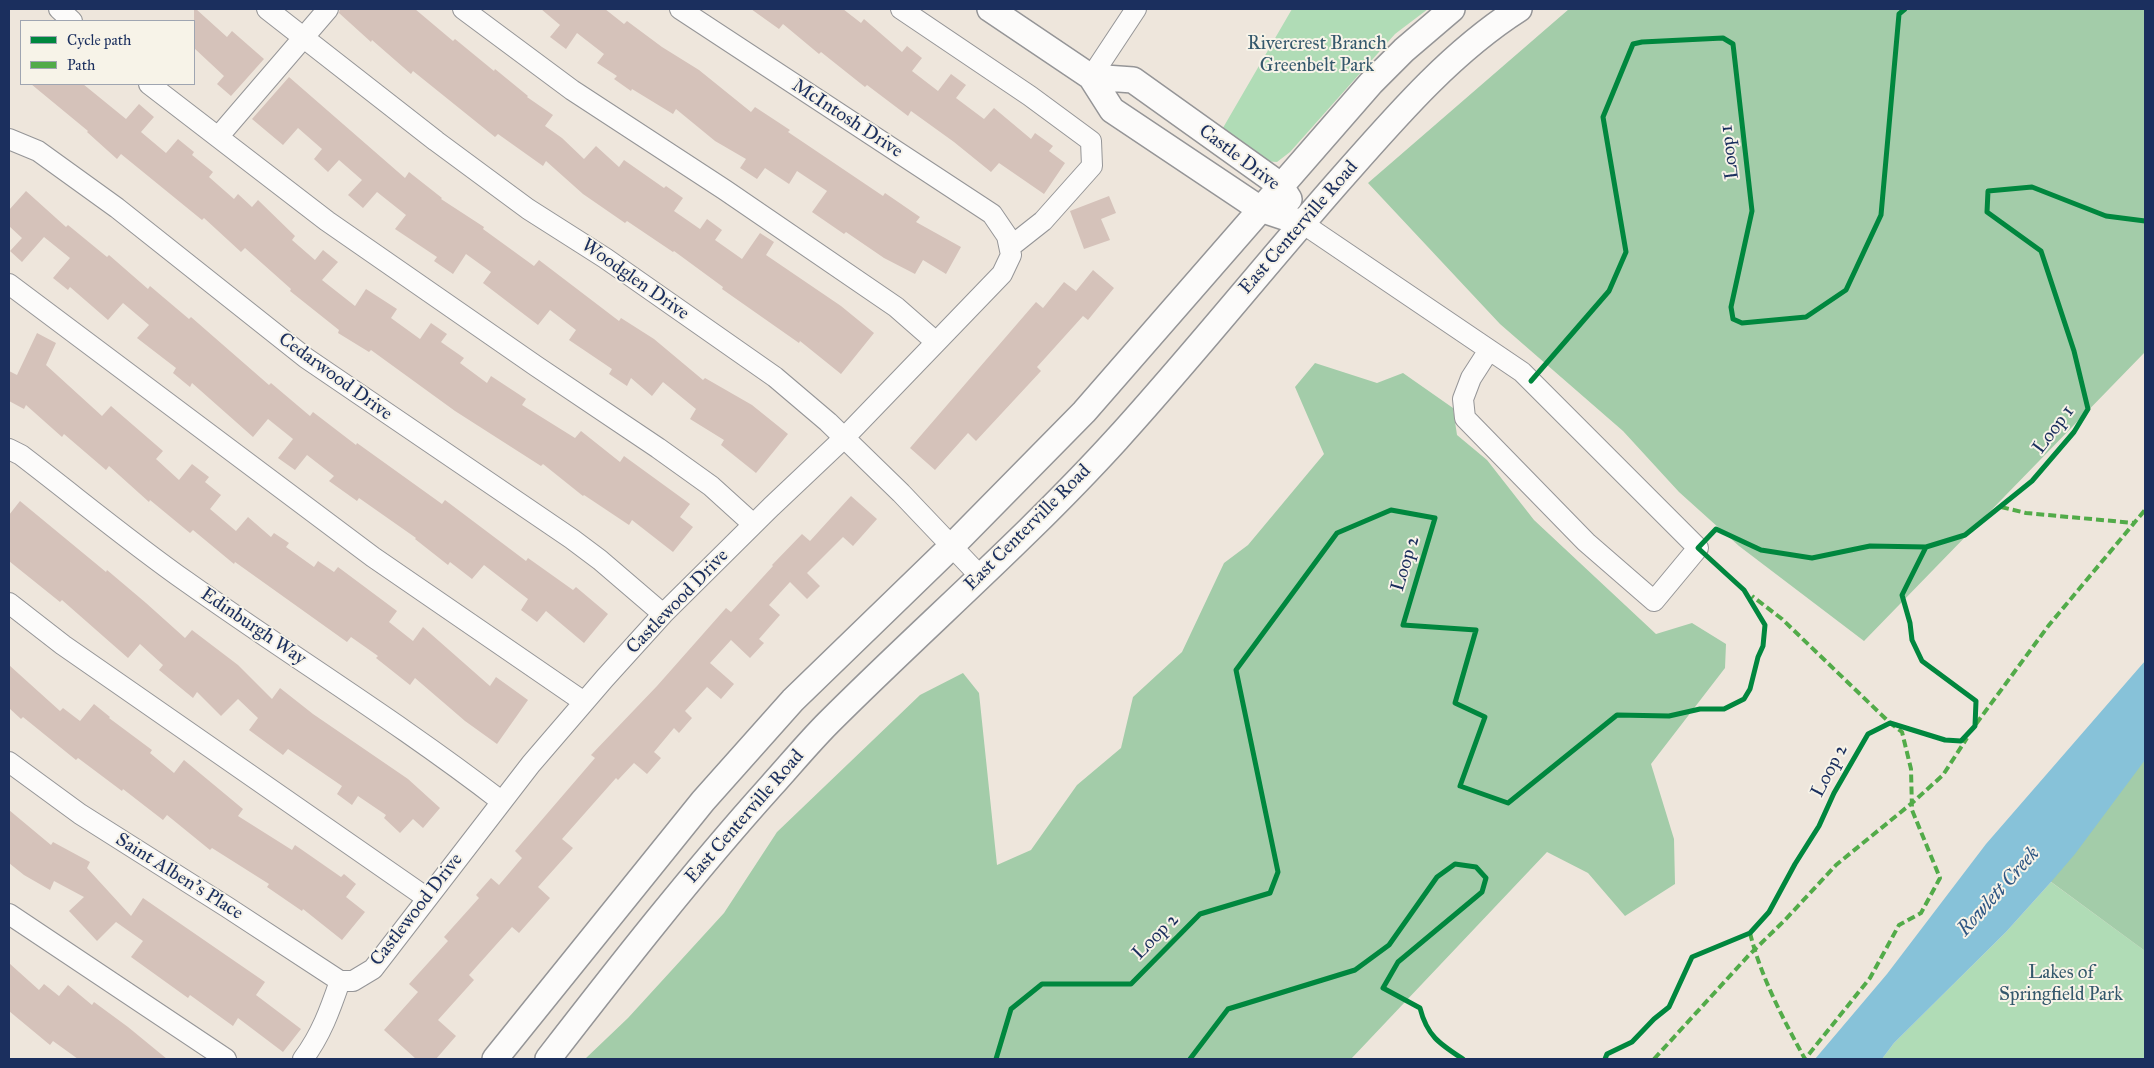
<!DOCTYPE html>
<style>
body{margin:0}
#map{position:relative;width:2154px;height:1068px;overflow:hidden;background:#eee6dc;font-family:"IM FELL Great Primer",serif}
canvas{display:block}
.frame{position:absolute;inset:0;border:10px solid #1b2f5e;pointer-events:none}
.legend{position:absolute;left:20px;top:20px;width:175px;height:65px;box-sizing:border-box;background:#f7f3e8;border:1px solid #9fa5b1;margin:0;padding:6px 9px;list-style:none;font-size:15px;color:#1b2f5e}
.legend li{display:flex;align-items:center;gap:10px;height:25px}
.legend b{width:25px;border:1px solid #9fa5b1}
</style>
<div id="map">
<canvas width="2154" height="1068"></canvas>
<div class="frame"></div>
<ul class="legend">
<li><b style="height:6px;background:#00873e"></b>Cycle path</li>
<li><b style="height:6px;background:#52ab49"></b>Path</li>
</ul>
</div>
<script>
const ctx = document.querySelector('canvas').getContext('2d');
ctx.lineJoin = 'round';
function paint(path, color) {
  ctx.fillStyle = color;
  ctx.fill(path, 'evenodd');
}
function stroke(path, color, width, dash) {
  ctx.strokeStyle = color;
  ctx.lineWidth = width;
  ctx.lineCap = dash ? 'butt' : 'round';
  ctx.setLineDash(dash || []);
  ctx.stroke(path);
}
function drawText(font, color, halo, rows, align = 'center') {
  ctx.font = font + ' "IM FELL Great Primer",serif';
  ctx.lineWidth = 4;
  ctx.setLineDash([]);
  ctx.textBaseline = 'middle';
  ctx.strokeStyle = halo;
  ctx.fillStyle = color;
  for (const [text, x, y, turn = 0] of rows) {
    ctx.save();
    ctx.translate(x, y);
    ctx.rotate((+turn || 0) * Math.PI / 180);
    ctx.textAlign = isNaN(turn) ? turn : align;
    if (halo) ctx.strokeText(text, 0, 0);
    ctx.fillText(text, 0, 0);
    ctx.restore();
  }
}
paint(new Path2D(`
 M 1292,9 L 1428,9 L 1395,34 L 1290,152 L 1277,162 L 1264,161 L 1220,133 Z
 M 2051,882 L 2145,951 L 2145,1059 L 1882,1059 L 1894,1043 L 2006,932 Z`), '#b0dcb6');
paint(new Path2D(`
 M 1569,9 L 2145,9 L 2145,352 L 1864,641 L 1739,546 L 1679,492 L 1623,431 L 1500,324 L 1368,183 Z
 M 1315,363 L 1377,383 L 1403,373 L 1453,408 L 1457,435 L 1487,460 L 1534,520 L 1656,634 L 1692,623 L 1726,644 L 1725,668 L 1651,764 L 1674,839 L 1675,884 L 1625,916 L 1588,873 L 1547,852 L 1351,1059 L 585,1059 L 628,1018 L 724,913 L 777,832 L 920,695 L 963,673 L 979,693 L 997,865 L 1031,850 L 1077,785 L 1121,748 L 1133,697 L 1182,652 L 1224,563 L 1248,545 L 1324,454 L 1295,387 Z
 M 2145,747 L 2145,951 L 2039,873 Z`), '#a3cca9');
paint(new Path2D(`
 M 2145,661 L 2145,760 L 2075,854 L 2051,882 L 2006,932 L 1894,1043 L 1882,1059 L 1815,1059 L 1887,974 L 1986,844 Z`), '#87c2d9');
paint(new Path2D(`
 M 194,9 L 196,9 L 227,37 L 232,31 L 264,59 L 231,96 L 217,84 L 224,76 L 194,48 Z
 M 340,9 L 415,9 L 453,41 L 455,39 L 494,71 L 495,69 L 528,96 L 527,97 L 553,115 L 545,126 L 562,138 L 584,159 L 596,146 L 619,167 L 624,160 L 664,188 L 666,186 L 683,198 L 674,211 L 700,229 L 707,219 L 722,230 L 715,240 L 742,259 L 760,233 L 774,242 L 766,255 L 841,306 L 874,333 L 841,374 L 800,341 L 799,343 L 722,289 L 723,287 L 674,251 L 673,252 L 627,221 L 625,223 L 583,194 L 546,161 L 543,166 L 498,134 L 495,137 L 413,71 L 411,74 L 372,40 L 371,42 L 339,13 Z
 M 541,9 L 605,9 L 624,24 L 627,21 L 662,47 L 699,70 L 751,112 L 755,107 L 790,130 L 788,132 L 883,196 L 885,193 L 920,217 L 916,222 L 961,247 L 946,274 L 923,260 L 915,274 L 884,258 L 846,232 L 844,234 L 812,212 L 827,191 L 797,171 L 789,184 L 765,168 L 757,179 L 740,168 L 746,159 L 715,141 L 676,109 L 673,114 L 632,89 L 631,91 L 614,79 L 617,76 L 597,63 L 604,54 L 577,33 L 566,49 L 550,37 L 560,25 Z
 M 751,9 L 843,9 L 861,23 L 864,19 L 902,52 L 907,46 L 922,58 L 912,71 L 938,91 L 951,74 L 966,85 L 956,98 L 984,119 L 994,108 L 1031,139 L 1035,133 L 1053,146 L 1049,151 L 1065,163 L 1044,194 L 999,163 L 991,172 L 954,142 L 911,111 L 908,116 L 867,85 L 865,87 L 821,52 L 819,54 L 783,24 L 779,29 Z
 M 289,77 L 405,178 L 409,172 L 442,198 L 441,199 L 484,227 L 483,229 L 534,266 L 539,260 L 619,321 L 621,318 L 654,339 L 703,380 L 705,378 L 752,405 L 788,434 L 756,473 L 721,445 L 724,440 L 690,419 L 696,409 L 663,382 L 652,396 L 631,378 L 627,386 L 609,374 L 612,369 L 569,340 L 576,330 L 550,310 L 538,325 L 483,283 L 491,272 L 466,254 L 453,274 L 434,261 L 437,257 L 395,229 L 406,215 L 377,192 L 363,208 L 348,195 L 362,180 L 339,160 L 328,172 L 314,159 L 322,149 L 298,128 L 283,145 L 252,119 Z
 M 31,84 L 83,84 L 126,119 L 139,104 L 154,117 L 141,132 L 166,153 L 178,139 L 194,152 L 192,155 L 213,172 L 209,177 L 234,199 L 238,194 L 252,207 L 258,200 L 295,236 L 292,240 L 315,260 L 323,250 L 338,262 L 322,280 L 355,306 L 366,289 L 397,309 L 391,318 L 420,339 L 431,323 L 447,334 L 441,342 L 464,358 L 460,363 L 487,383 L 491,376 L 526,399 L 522,405 L 575,438 L 581,431 L 620,462 L 624,456 L 690,504 L 680,517 L 693,527 L 673,552 L 632,520 L 629,525 L 584,495 L 583,496 L 543,464 L 541,466 L 455,411 L 371,350 L 369,352 L 338,333 L 339,330 L 290,291 L 291,289 L 245,248 L 241,252 L 204,218 L 202,220 L 121,154 L 117,159 L 87,132 L 88,131 Z
 M 26,191 L 66,227 L 68,225 L 107,257 L 109,255 L 148,289 L 150,286 L 189,319 L 191,317 L 269,385 L 271,383 L 310,416 L 313,412 L 356,445 L 357,443 L 442,504 L 445,500 L 526,561 L 528,558 L 573,590 L 576,587 L 608,614 L 584,643 L 546,611 L 537,622 L 521,610 L 528,599 L 484,565 L 472,579 L 450,562 L 448,565 L 415,539 L 416,538 L 359,498 L 357,501 L 329,481 L 334,476 L 307,455 L 295,470 L 278,458 L 293,439 L 268,419 L 253,437 L 192,383 L 190,387 L 173,373 L 176,368 L 137,338 L 149,325 L 123,303 L 108,320 L 70,287 L 68,290 L 53,278 L 70,258 L 44,237 L 22,262 L 10,251 L 22,238 L 9,226 L 9,210 Z
 M 1109,196 L 1116,213 L 1101,219 L 1110,240 L 1084,249 L 1070,211 Z
 M 1093,270 L 1114,288 L 1088,320 L 1083,316 L 1037,367 L 1041,371 L 976,441 L 968,433 L 935,470 L 910,448 L 1036,302 L 1043,308 L 1064,282 L 1076,291 Z
 M 37,333 L 56,343 L 46,365 L 102,416 L 111,406 L 163,451 L 156,459 L 179,480 L 192,464 L 209,477 L 205,482 L 221,495 L 210,509 L 236,531 L 248,517 L 271,537 L 274,533 L 289,543 L 286,547 L 314,567 L 318,561 L 334,572 L 338,567 L 397,611 L 389,622 L 413,641 L 423,627 L 490,686 L 496,677 L 528,700 L 497,744 L 465,721 L 415,678 L 410,685 L 376,658 L 378,656 L 351,637 L 347,642 L 235,562 L 234,564 L 193,530 L 190,533 L 150,500 L 149,502 L 109,466 L 106,470 L 64,434 L 62,437 L 26,405 L 24,409 L 9,401 L 9,371 L 17,375 Z
 M 851,496 L 877,519 L 853,546 L 843,537 L 807,573 L 820,586 L 807,599 L 790,582 L 769,605 L 780,615 L 759,639 L 764,643 L 750,658 L 731,640 L 710,663 L 734,684 L 721,699 L 707,687 L 685,711 L 692,718 L 679,733 L 674,728 L 654,752 L 661,758 L 647,774 L 634,763 L 618,780 L 616,778 L 562,839 L 573,848 L 538,887 L 550,898 L 519,933 L 512,927 L 469,975 L 474,980 L 438,1020 L 456,1036 L 436,1059 L 416,1059 L 384,1030 L 418,992 L 409,984 L 448,941 L 444,937 L 479,898 L 476,895 L 491,878 L 499,885 L 522,858 L 515,851 L 595,758 L 591,755 L 657,686 L 726,608 L 731,612 L 773,566 L 772,565 L 802,534 L 810,541 Z
 M 20,501 L 106,572 L 107,570 L 146,603 L 185,638 L 192,630 L 238,665 L 272,699 L 280,688 L 313,714 L 408,779 L 440,808 L 423,828 L 413,819 L 400,833 L 384,818 L 386,815 L 358,796 L 352,805 L 337,794 L 342,786 L 288,749 L 283,755 L 249,730 L 258,718 L 238,699 L 221,716 L 197,692 L 193,698 L 159,670 L 163,665 L 140,644 L 128,658 L 62,600 L 60,602 L 9,561 L 9,515 Z
 M 9,665 L 60,711 L 63,708 L 80,721 L 94,704 L 110,717 L 109,718 L 152,750 L 150,753 L 174,773 L 184,760 L 243,809 L 238,816 L 292,850 L 295,845 L 341,877 L 344,874 L 356,884 L 346,897 L 365,912 L 342,940 L 303,909 L 302,911 L 267,887 L 269,884 L 212,848 L 210,850 L 167,815 L 163,820 L 123,789 L 122,791 L 78,758 L 76,760 L 23,717 L 21,719 L 9,708 Z
 M 9,810 L 51,845 L 53,842 L 90,862 L 87,868 L 131,916 L 143,898 L 265,982 L 256,995 L 301,1029 L 283,1052 L 238,1018 L 233,1026 L 190,995 L 188,998 L 131,957 L 143,941 L 116,922 L 97,941 L 69,911 L 84,897 L 54,881 L 50,890 L 24,875 L 9,863 Z
 M 9,963 L 39,990 L 44,984 L 59,996 L 68,985 L 92,1005 L 94,1002 L 128,1027 L 167,1059 L 78,1059 L 53,1041 L 50,1045 L 9,1011 Z`), '#d5c2ba');
const minor = new Path2D(`
 M 59,9 L 72,21
 M 267,9 L 436,141 L 528,209 L 605,258 L 775,377 L 828,422 L 901,493 L 980,576
 M 463,9 L 572,90 L 725,190 L 896,307 L 936,342
 M 901,9 L 1030,96 L 1091,141 L 1092,166 L 1043,221 L 1010,247
 M 1091,77 L 1136,9
 M 149,84 L 327,221 L 536,366 L 658,448 L 711,486 L 753,524
 M 218,137 L 328,9
 M 9,139 L 38,151 L 117,208 L 306,358 L 572,539 L 600,560 L 663,614
 M 1302,223 L 1522,372 L 1698,548 L 1654,601 L 1586,542 L 1465,418 L 1463,399 L 1471,378 L 1489,350
 M 9,284 L 373,557 L 584,702
 M 9,449 L 21,455 C 76,497 130,542 187,582 C 291,656 400,723 501,801
 M 9,603 L 63,645 L 427,898
 M 9,762 L 80,814 L 227,907 L 340,981 L 353,981 L 373,969 L 531,764 L 605,678 L 663,614 L 771,507 L 844,438 L 1002,274 L 1011,255 L 1007,236 L 992,214 L 680,9
 M 9,914 L 226,1059
 M 303,1059 C 321,1035 330,1010 340,981`);
const major = new Path2D(`
 M 990,9 L 1091,77 L 1112,110 L 1260,209 L 1302,223
 M 1091,77 L 1133,80 L 1280,185 L 1289,199
 M 495,1059 L 703,801 L 793,700 L 952,546 L 1084,412 L 1371,83 L 1404,50 L 1452,9
 M 548,1059 C 620,966 692,874 771,786 C 790,765 809,742 829,722 C 924,627 1026,539 1117,439 C 1196,352 1269,260 1347,172 C 1399,113 1453,51 1519,9`);
stroke(minor, '#959597', 22);
stroke(major, '#959597', 28);
stroke(minor, '#fcfbfa', 20);
stroke(major, '#fcfbfa', 25);
stroke(new Path2D(`
 M 2001,507 L 2026,513 L 2134,523
 M 1976,724 L 2049,625 L 2145,510
 M 1750,933 C 1761,977 1783,1019 1805,1059 L 1870,978 L 1899,925 L 1921,913 L 1940,878 L 1912,810 L 1911,769 L 1902,732 L 1890,723 L 1782,619 L 1752,596
 M 1654,1059 L 1749,955 L 1785,920 L 1836,865 L 1912,803 L 1943,775 L 1967,738`), '#52ab49', 4, [8, 4]);
stroke(new Path2D(`
 M 1531,381 L 1609,291 L 1626,252 L 1603,117 L 1633,44 L 1642,42 L 1723,38 L 1733,44 L 1752,211 L 1731,307 L 1733,319 L 1742,323 L 1806,317 L 1846,290 L 1881,215 L 1899,14 L 1905,9
 M 996,1059 L 1011,1009 L 1042,984 L 1131,984 L 1200,914 L 1270,893 L 1278,872 L 1236,670 L 1337,533 L 1391,510 L 1435,518 L 1403,625 L 1476,630 L 1455,703 L 1485,717 L 1460,786 L 1508,803 L 1617,715 L 1669,716 L 1700,709 L 1724,709 L 1744,699 L 1750,689 L 1758,657 L 1763,646 L 1765,625 L 1744,590 L 1698,548 L 1716,529 L 1761,550 L 1812,558 L 1870,546 L 1926,547 L 1965,535 L 2032,481 L 2074,432 L 2088,409 L 2074,351 L 2041,251 L 1987,212 L 1988,191 L 2032,187 L 2106,216 L 2145,221
 M 1190,1059 L 1228,1009 L 1355,970 L 1389,945 L 1437,877 L 1455,864 L 1476,867 L 1486,878 L 1482,892 L 1398,962 L 1383,988 L 1420,1008 C 1427,1036 1440,1044 1463,1059
 M 1605,1059 L 1607,1054 L 1632,1042 L 1654,1019 L 1669,1007 L 1692,957 L 1750,933 L 1769,912 L 1795,864 L 1819,826 L 1834,793 L 1868,734 L 1890,723 L 1945,740 L 1961,741 L 1975,726 L 1976,701 L 1922,661 L 1912,640 L 1910,623 L 1902,595 L 1926,547`), '#00873e', 5);
drawText('19px', '#34586c', '#f7f3e8', [
 ["Rivercrest Branch",1317,44],
 ["Greenbelt Park",1317,66],
 ["Lakes of",2061,973],
 ["Springfield Park",2061,995]
]);
drawText('19px', '#1b2f5e', '#f7f3e8', [
 ["McIntosh Drive",847,119,33],
 ["Loop 1",1730,152,-97],
 ["Castle Drive",1239,158,37],
 ["East Centerville Road",1299,228,-49],
 ["Woodglen Drive",635,280,35],
 ["Cedarwood Drive",335,377,36],
 ["Loop 1",2054,430,-53],
 ["East Centerville Road",1028,528,-45],
 ["Loop 2",1406,564,-73],
 ["Castlewood Drive",678,602,-46],
 ["Edinburgh Way",253,627,34],
 ["Loop 2",1830,771,-62],
 ["East Centerville Road",745,817,-49],
 ["Saint Alben's Place",179,877,32],
 ["Castlewood Drive",417,910,-52],
 ["Loop 2",1156,937,-45]
]);
drawText('italic 20px', '#2e5683', '#f7f3e8', [
 ["Rowlett Creek",1999,892,-48]
]);
</script>
